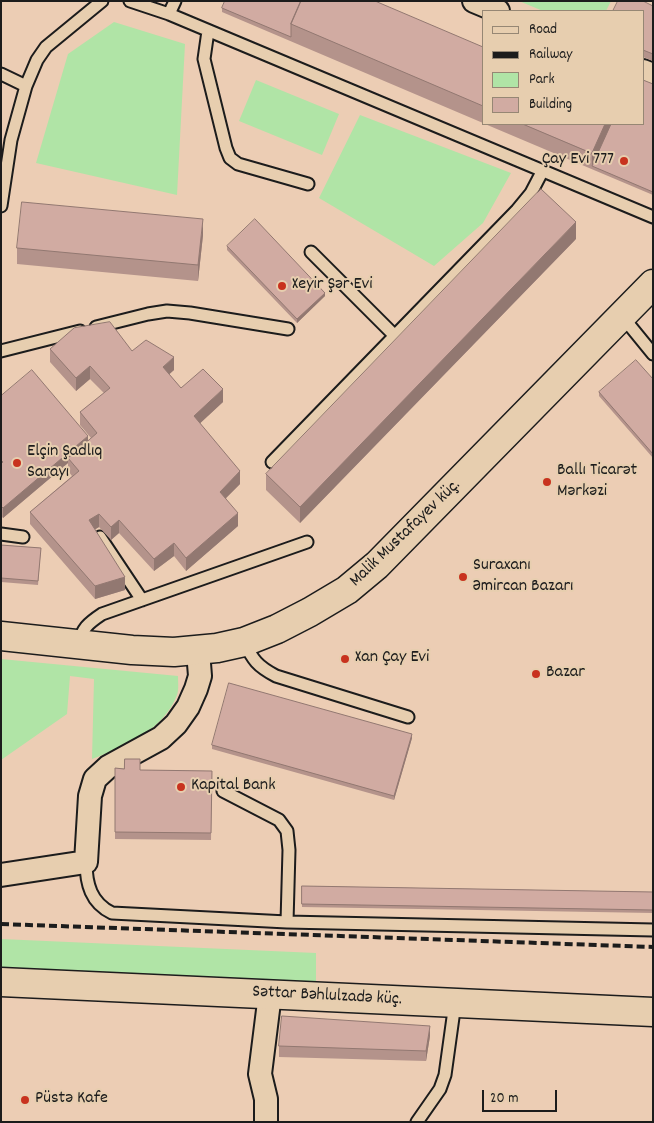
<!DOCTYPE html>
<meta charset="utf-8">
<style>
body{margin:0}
#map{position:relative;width:654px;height:1123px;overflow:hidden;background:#eccdb4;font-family:Dekko,sans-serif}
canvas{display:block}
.frame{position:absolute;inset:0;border:2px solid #1c1c1c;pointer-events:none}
.legend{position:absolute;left:482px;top:10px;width:162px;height:115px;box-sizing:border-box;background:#e7ceaf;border:1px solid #968774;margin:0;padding:6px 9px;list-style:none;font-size:15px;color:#1c1c1c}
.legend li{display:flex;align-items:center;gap:10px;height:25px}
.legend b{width:25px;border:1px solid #968774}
.scale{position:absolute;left:482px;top:1090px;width:75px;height:22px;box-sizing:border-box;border:2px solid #1c1c1c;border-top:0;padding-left:6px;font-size:15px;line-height:18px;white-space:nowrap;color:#1c1c1c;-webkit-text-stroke:4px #e7ceaf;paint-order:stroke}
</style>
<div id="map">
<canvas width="654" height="1123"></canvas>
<div class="frame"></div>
<ul class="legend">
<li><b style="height:6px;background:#e7ceaf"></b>Road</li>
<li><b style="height:6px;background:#1c1c1c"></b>Railway</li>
<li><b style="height:14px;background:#b0e4a6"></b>Park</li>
<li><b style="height:14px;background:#d1aba2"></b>Building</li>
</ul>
<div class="scale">20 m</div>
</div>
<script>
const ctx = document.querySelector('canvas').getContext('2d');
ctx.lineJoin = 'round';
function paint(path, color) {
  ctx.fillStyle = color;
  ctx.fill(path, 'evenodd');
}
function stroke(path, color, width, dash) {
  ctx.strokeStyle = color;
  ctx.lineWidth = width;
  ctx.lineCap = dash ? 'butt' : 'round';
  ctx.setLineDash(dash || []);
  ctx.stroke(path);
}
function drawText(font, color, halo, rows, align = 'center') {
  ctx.font = font + ' Dekko,sans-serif';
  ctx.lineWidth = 4;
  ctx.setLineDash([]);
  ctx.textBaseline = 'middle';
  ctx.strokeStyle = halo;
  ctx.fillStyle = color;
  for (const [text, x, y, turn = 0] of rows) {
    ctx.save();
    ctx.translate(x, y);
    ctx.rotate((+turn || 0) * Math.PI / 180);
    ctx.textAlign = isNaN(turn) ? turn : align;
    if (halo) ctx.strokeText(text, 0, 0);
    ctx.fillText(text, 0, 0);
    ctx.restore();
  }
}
paint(new Path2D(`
 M 519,1 L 611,1 L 606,11 L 543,11 Z
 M 114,22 L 185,44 L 177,195 L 36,163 L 68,54 Z
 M 256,80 L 339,114 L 322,155 L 239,121 Z
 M 360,115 L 511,173 L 483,223 L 434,266 L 319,198 Z
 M 1,659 L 178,676 C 178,682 179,690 177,695 C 164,730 124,747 92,759 L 94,679 L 70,676 L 67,714 L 1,760 Z
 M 1,939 L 316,953 L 316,982 L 1,967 Z`), '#b0e4a6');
const service = new Path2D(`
 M 130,1 L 169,14 L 653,217
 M 169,14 L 175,1
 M 208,31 L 204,59 L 226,148 L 230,158 L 238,164 L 308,184
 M 1,74 L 26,86
 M 1,206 L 11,140 L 26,86 L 37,60 L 46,47 L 102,1
 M 311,252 L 395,336
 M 622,316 L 653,354
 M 96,327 L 148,314 L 167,311 L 190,313 L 288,329
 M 1,351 L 80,331
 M 272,462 L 517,210 L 531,193 L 543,170
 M 1,534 L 23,537
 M 100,537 L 142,600
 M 244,642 C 253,660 257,666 276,676 L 408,717
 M 78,644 C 83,628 87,624 102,614 L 307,542
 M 223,791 L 279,820 L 287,831 L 289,850 L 287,922
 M 86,862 C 86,884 91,903 112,913 L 287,922 L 653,930
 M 417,1122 L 440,1089 L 445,1075 L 455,1003`);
const minor = new Path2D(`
 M 474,1 L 498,11
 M 643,71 L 653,75
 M 1,875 L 86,862 L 90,796 L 95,779 L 108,767 L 161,738 L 176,724 L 188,707 L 196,689 L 200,676 L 198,651
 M 266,1122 L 266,1099 L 260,1074 L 270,994`);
const tertiary = new Path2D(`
 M 1,636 L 132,650 L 174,652 L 217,648 L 244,642 L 277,629 L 310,612 L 347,590 L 377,565 L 653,284`);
const secondary = new Path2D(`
 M 1,982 L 653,1012`);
stroke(service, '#1c1c1c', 15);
stroke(minor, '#1c1c1c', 26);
stroke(tertiary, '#1c1c1c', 31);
stroke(secondary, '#1c1c1c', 31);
stroke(service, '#e7ceaf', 11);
stroke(minor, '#e7ceaf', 22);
stroke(tertiary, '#e7ceaf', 28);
stroke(secondary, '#e7ceaf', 28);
stroke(new Path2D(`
 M 1,924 L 653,947`), '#1c1c1c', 4, [8, 4]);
paint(new Path2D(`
 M 653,6 L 653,61 L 643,57 L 643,11 Z
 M 222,8 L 483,47 L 483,123 L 222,12 Z
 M 653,84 L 653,195 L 485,124 L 643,124 Z
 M 203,235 L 198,281 L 17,264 L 17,248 Z
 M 576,239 L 300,523 L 266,490 L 266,474 Z
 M 227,246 L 325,296 L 297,323 L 227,250 Z
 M 50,349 L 132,351 L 174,370 L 169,374 L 181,388 L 223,402 L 200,423 L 240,484 L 226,498 L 238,526 L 186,571 L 174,556 L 154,571 L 119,533 L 111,540 L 99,527 L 94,530 L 125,590 L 95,599 L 30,524 L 30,512 L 72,476 L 68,471 L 68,463 L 3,518 L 1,516 L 1,396 L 88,441 L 91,438 L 80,425 L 80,412 L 104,393 L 90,379 L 76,391 L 50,362 Z
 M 653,379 L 653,458 L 599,396 L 599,392 Z
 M 1,545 L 41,548 L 38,585 L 1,582 Z
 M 412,738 L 394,800 L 212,749 L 212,745 Z
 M 115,768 L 140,770 L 212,771 L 211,840 L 115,839 Z
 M 302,886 L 653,892 L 653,913 L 302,907 Z
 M 430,1036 L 426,1061 L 279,1057 L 279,1046 Z`), '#b4938b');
paint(new Path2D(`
 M 605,124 L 612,124 L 592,166 L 592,153 Z
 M 203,219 L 203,235 L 198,281 L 198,265 Z
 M 576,222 L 576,239 L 300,523 L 300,507 Z
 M 325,293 L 325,296 L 297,323 L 297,319 Z
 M 174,357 L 174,370 L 163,380 L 163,367 Z
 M 90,366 L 90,379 L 76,391 L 76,378 Z
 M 223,389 L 223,402 L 194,429 L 194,416 Z
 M 88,436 L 88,446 L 68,458 L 68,463 L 3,518 L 3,508 Z
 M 240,471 L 240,484 L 220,504 L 220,492 Z
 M 238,513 L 238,526 L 186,571 L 186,558 Z
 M 99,514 L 99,527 L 89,533 L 89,520 Z
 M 119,520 L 119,533 L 111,540 L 111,527 Z
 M 174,543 L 174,556 L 154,571 L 154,559 Z
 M 125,577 L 125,590 L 95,599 L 95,586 Z
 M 412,734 L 412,738 L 394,800 L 394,796 Z
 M 430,1026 L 430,1036 L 426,1061 L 426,1051 Z`), '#927871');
const building = new Path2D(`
 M 225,1 L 301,1 L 291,24 L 291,37 L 222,8 Z
 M 301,1 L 375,1 L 483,47 L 483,106 L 291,24 Z
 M 618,1 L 643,1 L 653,6 L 653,54 L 643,50 L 643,11 L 613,11 Z
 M 643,80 L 653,84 L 653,192 L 592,166 L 611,124 L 643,124 Z
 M 523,124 L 605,124 L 592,153 Z
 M 541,189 L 576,222 L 300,507 L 266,474 Z
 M 22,202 L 203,219 L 198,265 L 17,248 Z
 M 255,219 L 325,293 L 297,319 L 227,246 Z
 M 110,322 L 132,351 L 146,340 L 174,357 L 163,367 L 181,388 L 203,369 L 223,389 L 194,416 L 240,471 L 220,492 L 238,513 L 186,558 L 174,543 L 154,559 L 119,520 L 111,527 L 99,514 L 89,520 L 125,577 L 95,586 L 30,512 L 79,471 L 68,458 L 97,433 L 80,412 L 110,388 L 90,366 L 76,378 L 50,349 L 74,328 Z
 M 636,360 L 653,379 L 653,454 L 599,392 Z
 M 32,370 L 88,436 L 3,508 L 1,506 L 1,464 L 3,462 L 1,460 L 1,396 Z
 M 1,545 L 41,548 L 38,581 L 1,578 Z
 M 229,683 L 412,734 L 394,796 L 212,745 Z
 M 125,759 L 140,759 L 140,770 L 212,771 L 211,833 L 115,832 L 115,768 L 124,769 Z
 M 302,886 L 653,892 L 653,910 L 302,904 Z
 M 282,1016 L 430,1026 L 426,1051 L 279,1046 Z`);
paint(building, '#d1aba2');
stroke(building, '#927871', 1);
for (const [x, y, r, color] of [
 [624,161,5,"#c8321e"],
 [282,286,5,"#c8321e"],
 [17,463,5,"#c8321e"],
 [547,482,5,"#c8321e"],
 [463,577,5,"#c8321e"],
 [345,659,5,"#c8321e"],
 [536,674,5,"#c8321e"],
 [181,787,5,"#c8321e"],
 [25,1100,5,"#c8321e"]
]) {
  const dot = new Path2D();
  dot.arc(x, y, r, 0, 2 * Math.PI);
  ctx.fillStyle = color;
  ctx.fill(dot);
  stroke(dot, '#e7ceaf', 2);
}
drawText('18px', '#1c1c1c', '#e7ceaf', [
 ["Çay Evi 777",614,161,"right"],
 ["Xeyir Şər Evi",292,286],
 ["Elçin Şadlıq",27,453],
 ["Sarayı",27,474],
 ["Ballı Ticarət",557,472],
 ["Mərkəzi",557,493],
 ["Suraxanı",473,567],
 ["Əmircan Bazarı",473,588],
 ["Xan Çay Evi",355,659],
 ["Bazar",546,674],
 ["Kapital Bank",191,787],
 ["Püstə Kafe",35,1100]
], 'left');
drawText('18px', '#1c1c1c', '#e7ceaf', [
 ["Malik Mustafayev küç.",406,534,-44],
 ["Səttar Bəhlulzadə küç.",327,997,3]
]);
</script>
